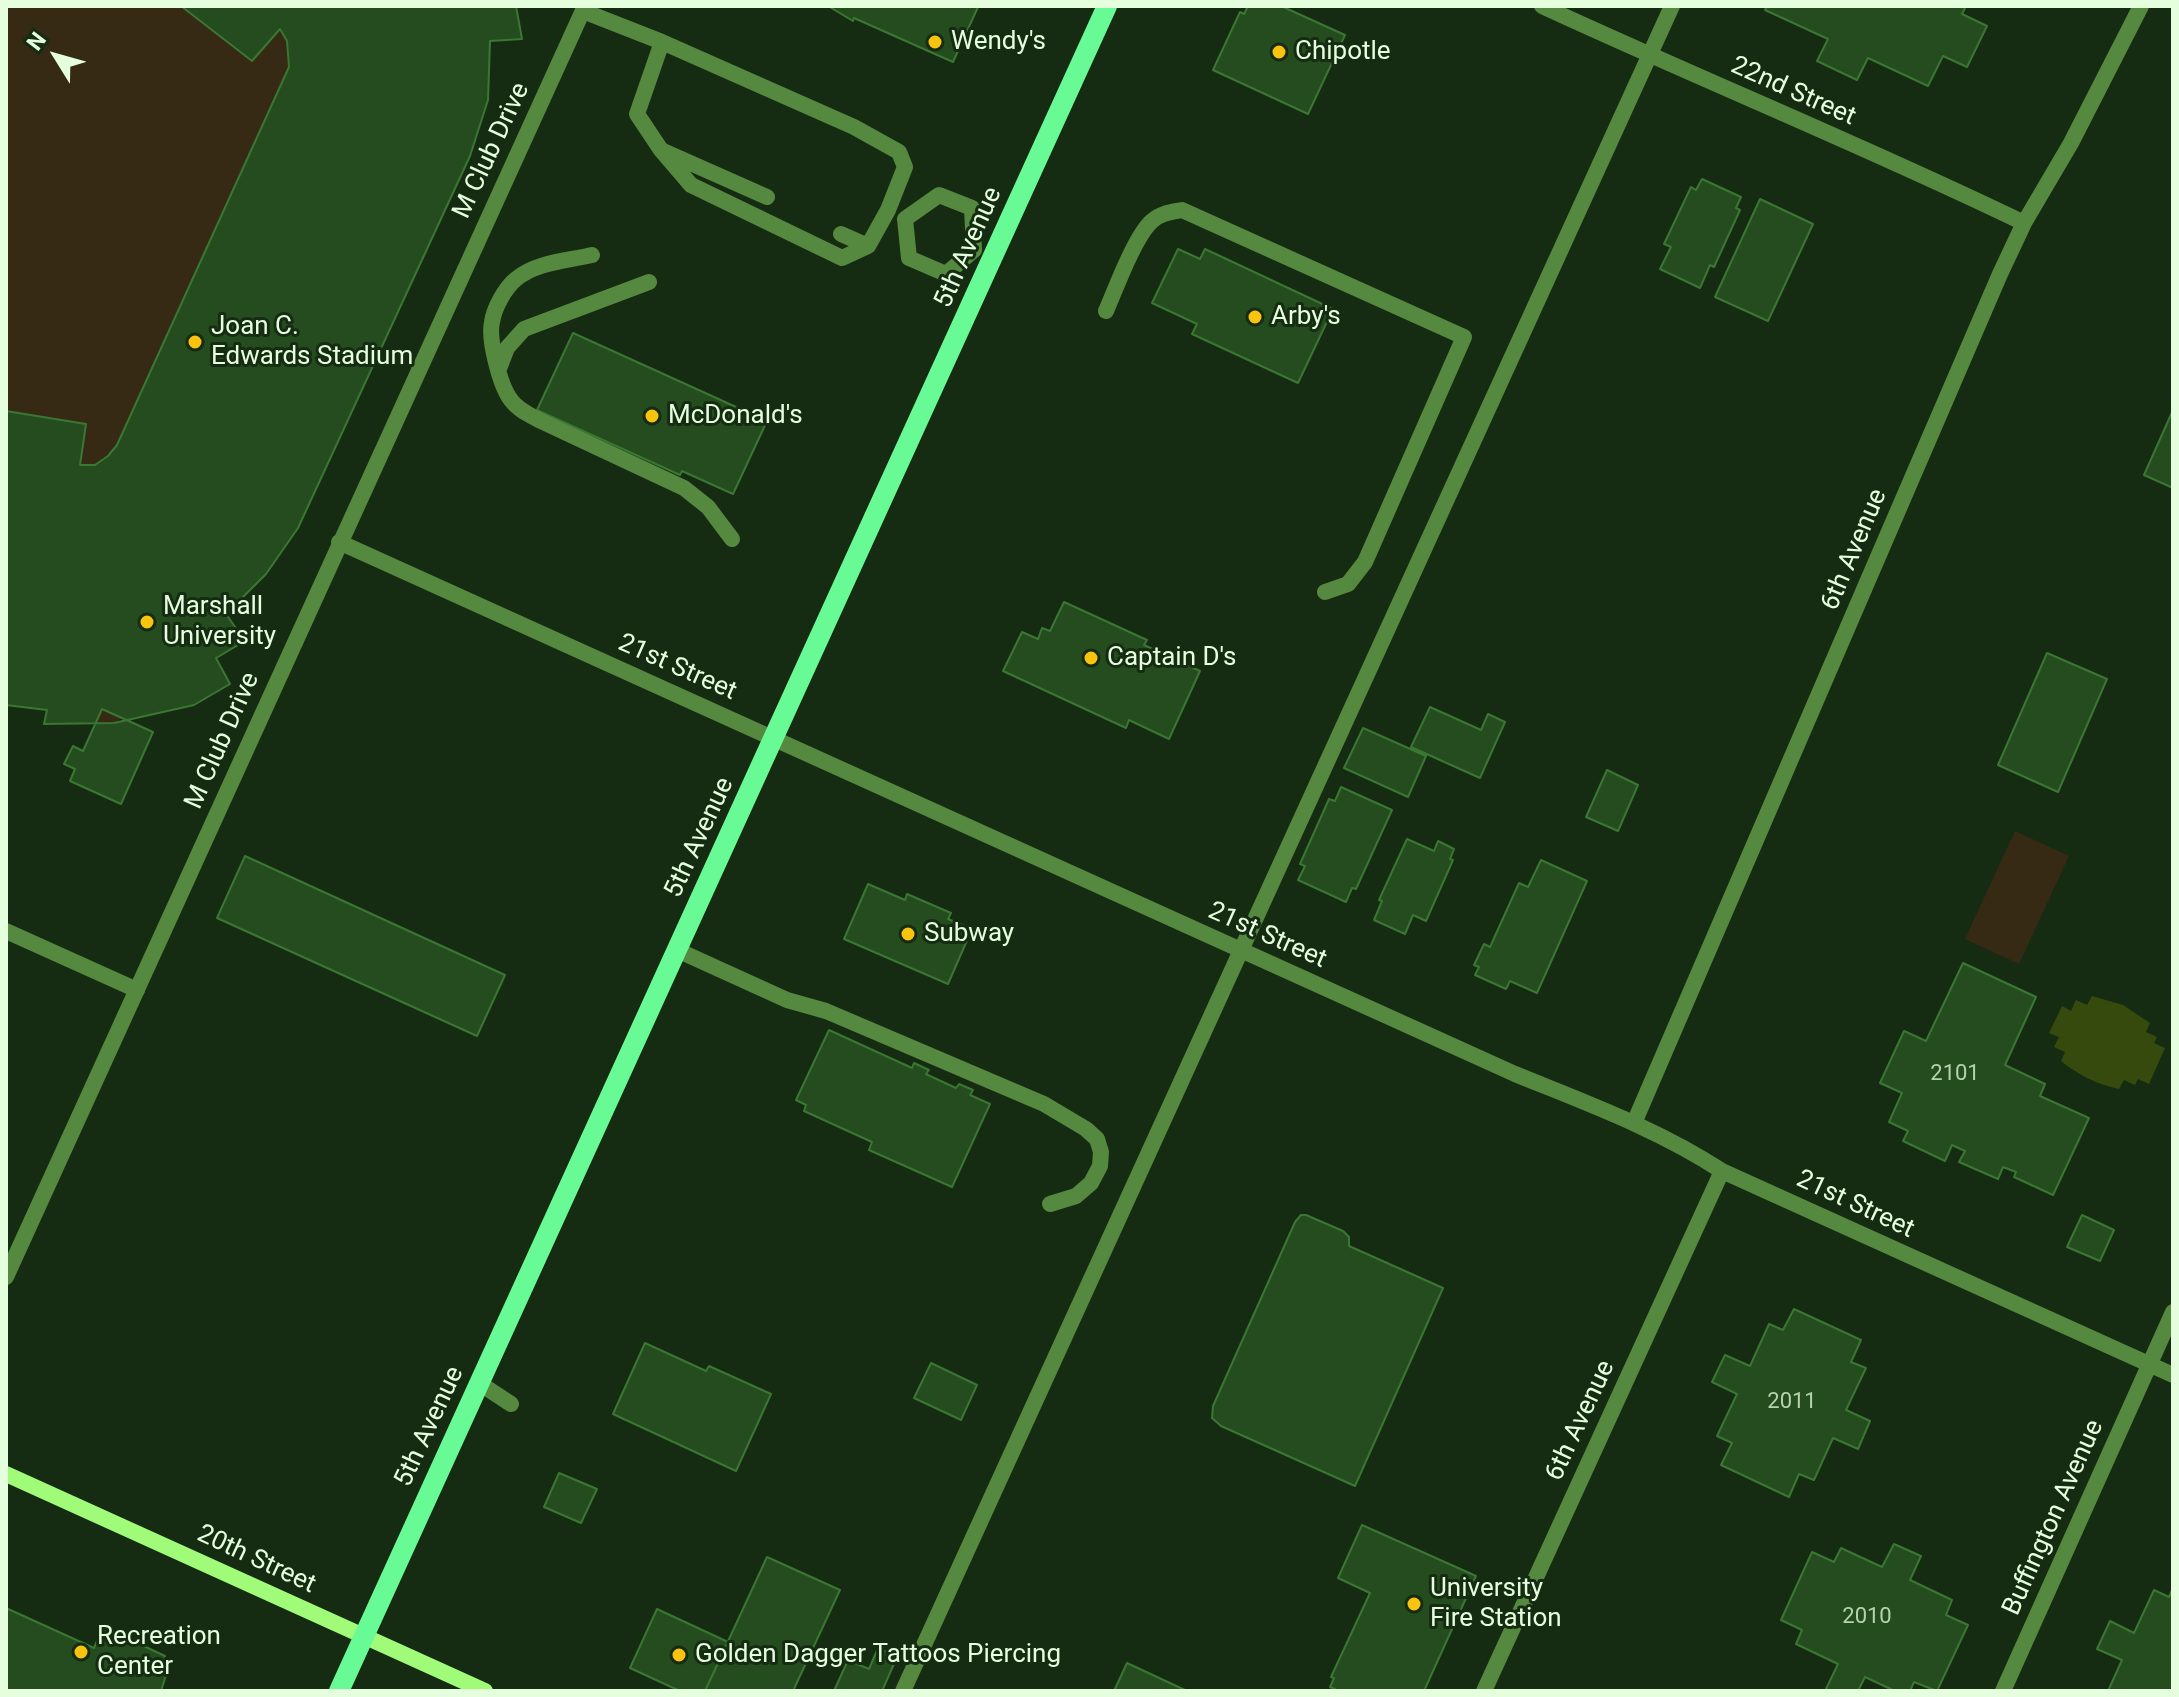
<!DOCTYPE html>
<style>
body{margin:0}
#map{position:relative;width:2179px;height:1697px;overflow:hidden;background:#162c12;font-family:Roboto,sans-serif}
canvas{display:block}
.frame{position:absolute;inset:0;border:8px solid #e5fede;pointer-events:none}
.north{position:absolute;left:16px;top:16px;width:80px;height:80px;-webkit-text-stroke:6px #162c12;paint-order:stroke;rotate:307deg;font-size:22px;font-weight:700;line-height:32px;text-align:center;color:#e5fede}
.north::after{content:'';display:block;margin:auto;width:28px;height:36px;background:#e5fede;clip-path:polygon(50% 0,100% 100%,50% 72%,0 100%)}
</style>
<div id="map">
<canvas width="2179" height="1697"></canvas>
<div class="frame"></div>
<div class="north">N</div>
</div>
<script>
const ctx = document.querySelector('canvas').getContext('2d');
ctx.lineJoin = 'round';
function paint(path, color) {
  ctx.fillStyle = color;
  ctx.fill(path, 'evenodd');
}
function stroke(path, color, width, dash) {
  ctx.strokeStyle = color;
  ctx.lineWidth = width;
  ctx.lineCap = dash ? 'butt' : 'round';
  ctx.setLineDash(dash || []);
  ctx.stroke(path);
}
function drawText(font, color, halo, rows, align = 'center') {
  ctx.font = font + ' Roboto,sans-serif';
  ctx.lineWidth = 6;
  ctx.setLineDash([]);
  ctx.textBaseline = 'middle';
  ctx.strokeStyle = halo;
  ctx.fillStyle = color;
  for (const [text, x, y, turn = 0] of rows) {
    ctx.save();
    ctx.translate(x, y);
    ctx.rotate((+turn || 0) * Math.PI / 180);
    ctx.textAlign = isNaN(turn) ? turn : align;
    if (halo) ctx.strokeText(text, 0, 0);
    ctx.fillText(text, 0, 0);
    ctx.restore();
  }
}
paint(new Path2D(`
 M 6,6 L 516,6 L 522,39 L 490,41 L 488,100 L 298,528 L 266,574 L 226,614 L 245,641 L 114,723 L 44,724 L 46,710 L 6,705 Z
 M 2015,831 L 2069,856 L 2019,964 L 1965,939 Z`), '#362a15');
paint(new Path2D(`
 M 2092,996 L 2123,1005 L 2150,1023 L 2146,1032 L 2157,1037 L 2154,1043 L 2165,1048 L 2149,1084 L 2138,1079 L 2135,1085 L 2124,1080 L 2119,1089 C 2097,1084 2078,1075 2061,1061 L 2065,1052 L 2054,1047 L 2059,1037 L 2049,1033 L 2062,1006 L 2071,1011 L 2076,1000 L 2087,1005 Z`), '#374a0d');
const building = new Path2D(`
 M 181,6 L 516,6 L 522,39 L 490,41 L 488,100 L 470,156 L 298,528 L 266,574 L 226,614 L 245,641 L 216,658 L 230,684 L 194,705 L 114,723 L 44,724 L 47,710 L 6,705 L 6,411 L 86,424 L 80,465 L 95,465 L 108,456 L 117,445 L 289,67 L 287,41 L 280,29 L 252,61 Z
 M 828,6 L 977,6 L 978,7 L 953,62 L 854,18 L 853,21 Z
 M 1248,6 L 1281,6 L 1345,35 L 1308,114 L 1213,70 L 1240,12 L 1244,14 Z
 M 1767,6 L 1966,6 L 1962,14 L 1987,26 L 1967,67 L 1943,56 L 1928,86 L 1868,58 L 1857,80 L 1817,61 L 1828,39 L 1765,10 Z
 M 1702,179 L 1741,197 L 1736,208 L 1740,210 L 1714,267 L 1710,265 L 1700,288 L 1660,269 L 1671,247 L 1664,244 L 1691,187 L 1696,190 Z
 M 1760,199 L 1813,224 L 1768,321 L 1715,297 Z
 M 1178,249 L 1200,259 L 1205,249 L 1333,309 L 1298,383 L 1192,334 L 1197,324 L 1152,303 Z
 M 573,333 L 767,421 L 733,494 L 682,471 L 680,475 L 537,410 Z
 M 2173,410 L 2173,488 L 2144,475 Z
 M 1064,602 L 1147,640 L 1144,645 L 1200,671 L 1169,739 L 1129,720 L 1126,728 L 1003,671 L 1022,632 L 1038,639 L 1042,628 L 1050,631 Z
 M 2047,653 L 2107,679 L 2058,792 L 1998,765 Z
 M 1430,707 L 1481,730 L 1488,714 L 1505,722 L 1480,778 L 1411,747 Z
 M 102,709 L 153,732 L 121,804 L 70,781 L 75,769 L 64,764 L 73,746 L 83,751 Z
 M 1363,728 L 1426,756 L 1408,797 L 1344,768 Z
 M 1607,770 L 1638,785 L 1618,831 L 1586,817 Z
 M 1341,787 L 1392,810 L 1356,889 L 1352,888 L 1346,902 L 1298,880 L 1305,866 L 1300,864 L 1329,799 L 1335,801 Z
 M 1407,839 L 1434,851 L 1438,841 L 1454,849 L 1450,859 L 1453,860 L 1426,921 L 1413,915 L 1405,934 L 1374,920 L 1382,901 L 1379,900 Z
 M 245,856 L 505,975 L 477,1036 L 217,918 Z
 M 1541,860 L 1587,881 L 1537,993 L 1510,981 L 1506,989 L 1475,975 L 1479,967 L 1474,965 L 1484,944 L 1490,947 L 1519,883 L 1528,887 Z
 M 868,884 L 905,900 L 907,894 L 951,913 L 948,919 L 972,929 L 948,984 L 844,939 Z
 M 1963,963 L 2036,997 L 2005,1065 L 2045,1084 L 2040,1096 L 2089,1118 L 2053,1195 L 2014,1177 L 2016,1172 L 2003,1167 L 1998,1179 L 1959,1162 L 1965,1151 L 1952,1145 L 1945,1161 L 1903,1141 L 1908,1131 L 1889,1122 L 1902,1093 L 1880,1083 L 1904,1031 L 1926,1041 Z
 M 829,1030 L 912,1068 L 914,1063 L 929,1070 L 926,1074 L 930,1076 L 956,1088 L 959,1084 L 973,1090 L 970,1095 L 990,1104 L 952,1187 L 869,1150 L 872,1142 L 804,1111 L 806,1105 L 796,1100 Z
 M 1301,1215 L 1306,1215 L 1343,1231 L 1349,1237 L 1349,1246 L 1443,1288 L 1355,1486 L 1221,1426 L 1212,1418 L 1213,1406 L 1295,1222 Z
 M 2082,1215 L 2114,1230 L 2100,1261 L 2067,1247 Z
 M 1794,1309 L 1861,1340 L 1851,1362 L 1866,1368 L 1846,1410 L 1870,1421 L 1858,1449 L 1833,1438 L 1814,1480 L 1799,1474 L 1789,1497 L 1721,1465 L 1732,1443 L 1717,1436 L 1737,1394 L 1712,1382 L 1725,1355 L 1750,1366 L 1769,1324 L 1783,1330 Z
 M 645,1343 L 706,1371 L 709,1366 L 771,1394 L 736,1471 L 613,1414 Z
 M 931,1363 L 977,1385 L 961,1420 L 914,1398 Z
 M 559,1473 L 597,1489 L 581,1523 L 544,1507 Z
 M 1362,1525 L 1476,1576 L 1424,1691 L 1339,1691 L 1330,1687 L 1334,1678 L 1331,1677 L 1370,1593 L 1338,1578 Z
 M 1894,1544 L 1921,1556 L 1910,1580 L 1952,1600 L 1946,1615 L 1968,1625 L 1937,1691 L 1914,1682 L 1910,1691 L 1895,1691 L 1865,1677 L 1858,1691 L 1830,1691 L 1826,1689 L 1838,1664 L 1796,1644 L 1802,1630 L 1781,1620 L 1812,1552 L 1834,1562 L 1841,1548 L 1882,1567 Z
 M 767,1557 L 840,1590 L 793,1691 L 705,1691 Z
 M 2173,1588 L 2173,1691 L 2108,1691 L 2122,1660 L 2097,1649 L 2110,1621 L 2134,1633 L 2154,1590 L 2169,1597 Z
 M 6,1608 L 94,1648 L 103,1627 L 165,1656 L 161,1665 L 168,1669 L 161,1691 L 6,1691 Z
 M 657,1609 L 728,1642 L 705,1691 L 680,1691 L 630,1668 Z
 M 878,1648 L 897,1657 L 882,1691 L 834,1691 L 848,1660 L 869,1669 Z
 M 1127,1663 L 1187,1691 L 1114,1691 Z`);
paint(building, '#244c1f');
stroke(building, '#3a7732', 2);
stroke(new Path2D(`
 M 583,11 L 662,42 L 854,127 L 899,152 L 905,167 L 888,210 L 868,246 L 841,234
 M 662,42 L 637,114 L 661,150 L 767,197
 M 661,150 L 691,185 L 842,258 L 868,246
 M 905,219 L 939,195 L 972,208 L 974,250
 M 905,219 L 909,258 L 946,274 L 974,250
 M 592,255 C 567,261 536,262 516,279 C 505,288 494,308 492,322 C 488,339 500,386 511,400 C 518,410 530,415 541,421 L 684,488 L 708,507 L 732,539
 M 1106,311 C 1116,288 1135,236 1152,221 C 1161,213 1171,212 1182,210 L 1464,337 L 1365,562 L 1348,584 L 1325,592
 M 499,369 L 507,348 L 524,329 L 649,282
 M 6,931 L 137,990
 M 677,950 L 787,1000 L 826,1011 L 1044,1104 L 1086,1129 L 1097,1139 L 1101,1152 L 1100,1166 L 1091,1183 L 1076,1196 L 1050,1204
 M 479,1383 L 511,1404
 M 903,1691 L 1672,6`), '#54893f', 16);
stroke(new Path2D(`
 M 1542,6 C 1702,80 1865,146 2024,223
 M 339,542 L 1515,1074 C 1586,1103 1658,1129 1722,1171 L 2173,1375
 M 1634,1123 L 2000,274 L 2024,223 L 2071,143 L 2141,6
 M 6,1277 L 585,6
 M 1484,1691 L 1722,1171
 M 2003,1691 L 2173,1312`), '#54893f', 16);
stroke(new Path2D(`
 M 6,1474 L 485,1691`), '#9ffb78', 16);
stroke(new Path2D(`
 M 339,1691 L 1107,6`), '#68fb95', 20);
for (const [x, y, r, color] of [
 [935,42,8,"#f8c410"],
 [1279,52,8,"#f8c410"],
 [1255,317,8,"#f8c410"],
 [195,342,8,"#f8c410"],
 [652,416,8,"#f8c410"],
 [147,622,8,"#f8c410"],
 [1091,658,8,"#f8c410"],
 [908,934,8,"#f8c410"],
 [1414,1604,8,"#f8c410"],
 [81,1652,8,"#f8c410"],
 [679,1655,8,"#f8c410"]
]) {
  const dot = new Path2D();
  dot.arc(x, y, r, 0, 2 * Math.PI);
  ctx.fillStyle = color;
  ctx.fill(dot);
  stroke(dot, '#162c12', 3);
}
drawText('22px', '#b5d2ae', null, [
 ["2101",1955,1074],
 ["2011",1792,1402],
 ["2010",1867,1617]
]);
drawText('26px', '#e5fede', '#162c12', [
 ["Wendy's",951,42],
 ["Chipotle",1295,52],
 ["Arby's",1271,317],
 ["Joan C.",211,327],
 ["Edwards Stadium",211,357],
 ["McDonald's",668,416],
 ["Marshall",163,607],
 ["University",163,637],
 ["Captain D's",1107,658],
 ["Subway",924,934],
 ["University",1430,1589],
 ["Fire Station",1430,1619],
 ["Recreation",97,1637],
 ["Center",97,1667],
 ["Golden Dagger Tattoos Piercing",695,1655]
], 'left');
drawText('26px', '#e5fede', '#162c12', [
 ["22nd Street",1793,92,24],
 ["M Club Drive",492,151,-65],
 ["5th Avenue",969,248,-66],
 ["6th Avenue",1855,550,-67],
 ["21st Street",677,668,24],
 ["M Club Drive",223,741,-66],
 ["5th Avenue",700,838,-65],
 ["21st Street",1267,936,24],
 ["21st Street",1855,1205,25],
 ["6th Avenue",1581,1421,-65],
 ["5th Avenue",430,1427,-65],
 ["Buffington Avenue",2054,1518,-66],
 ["20th Street",256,1560,25]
]);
</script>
